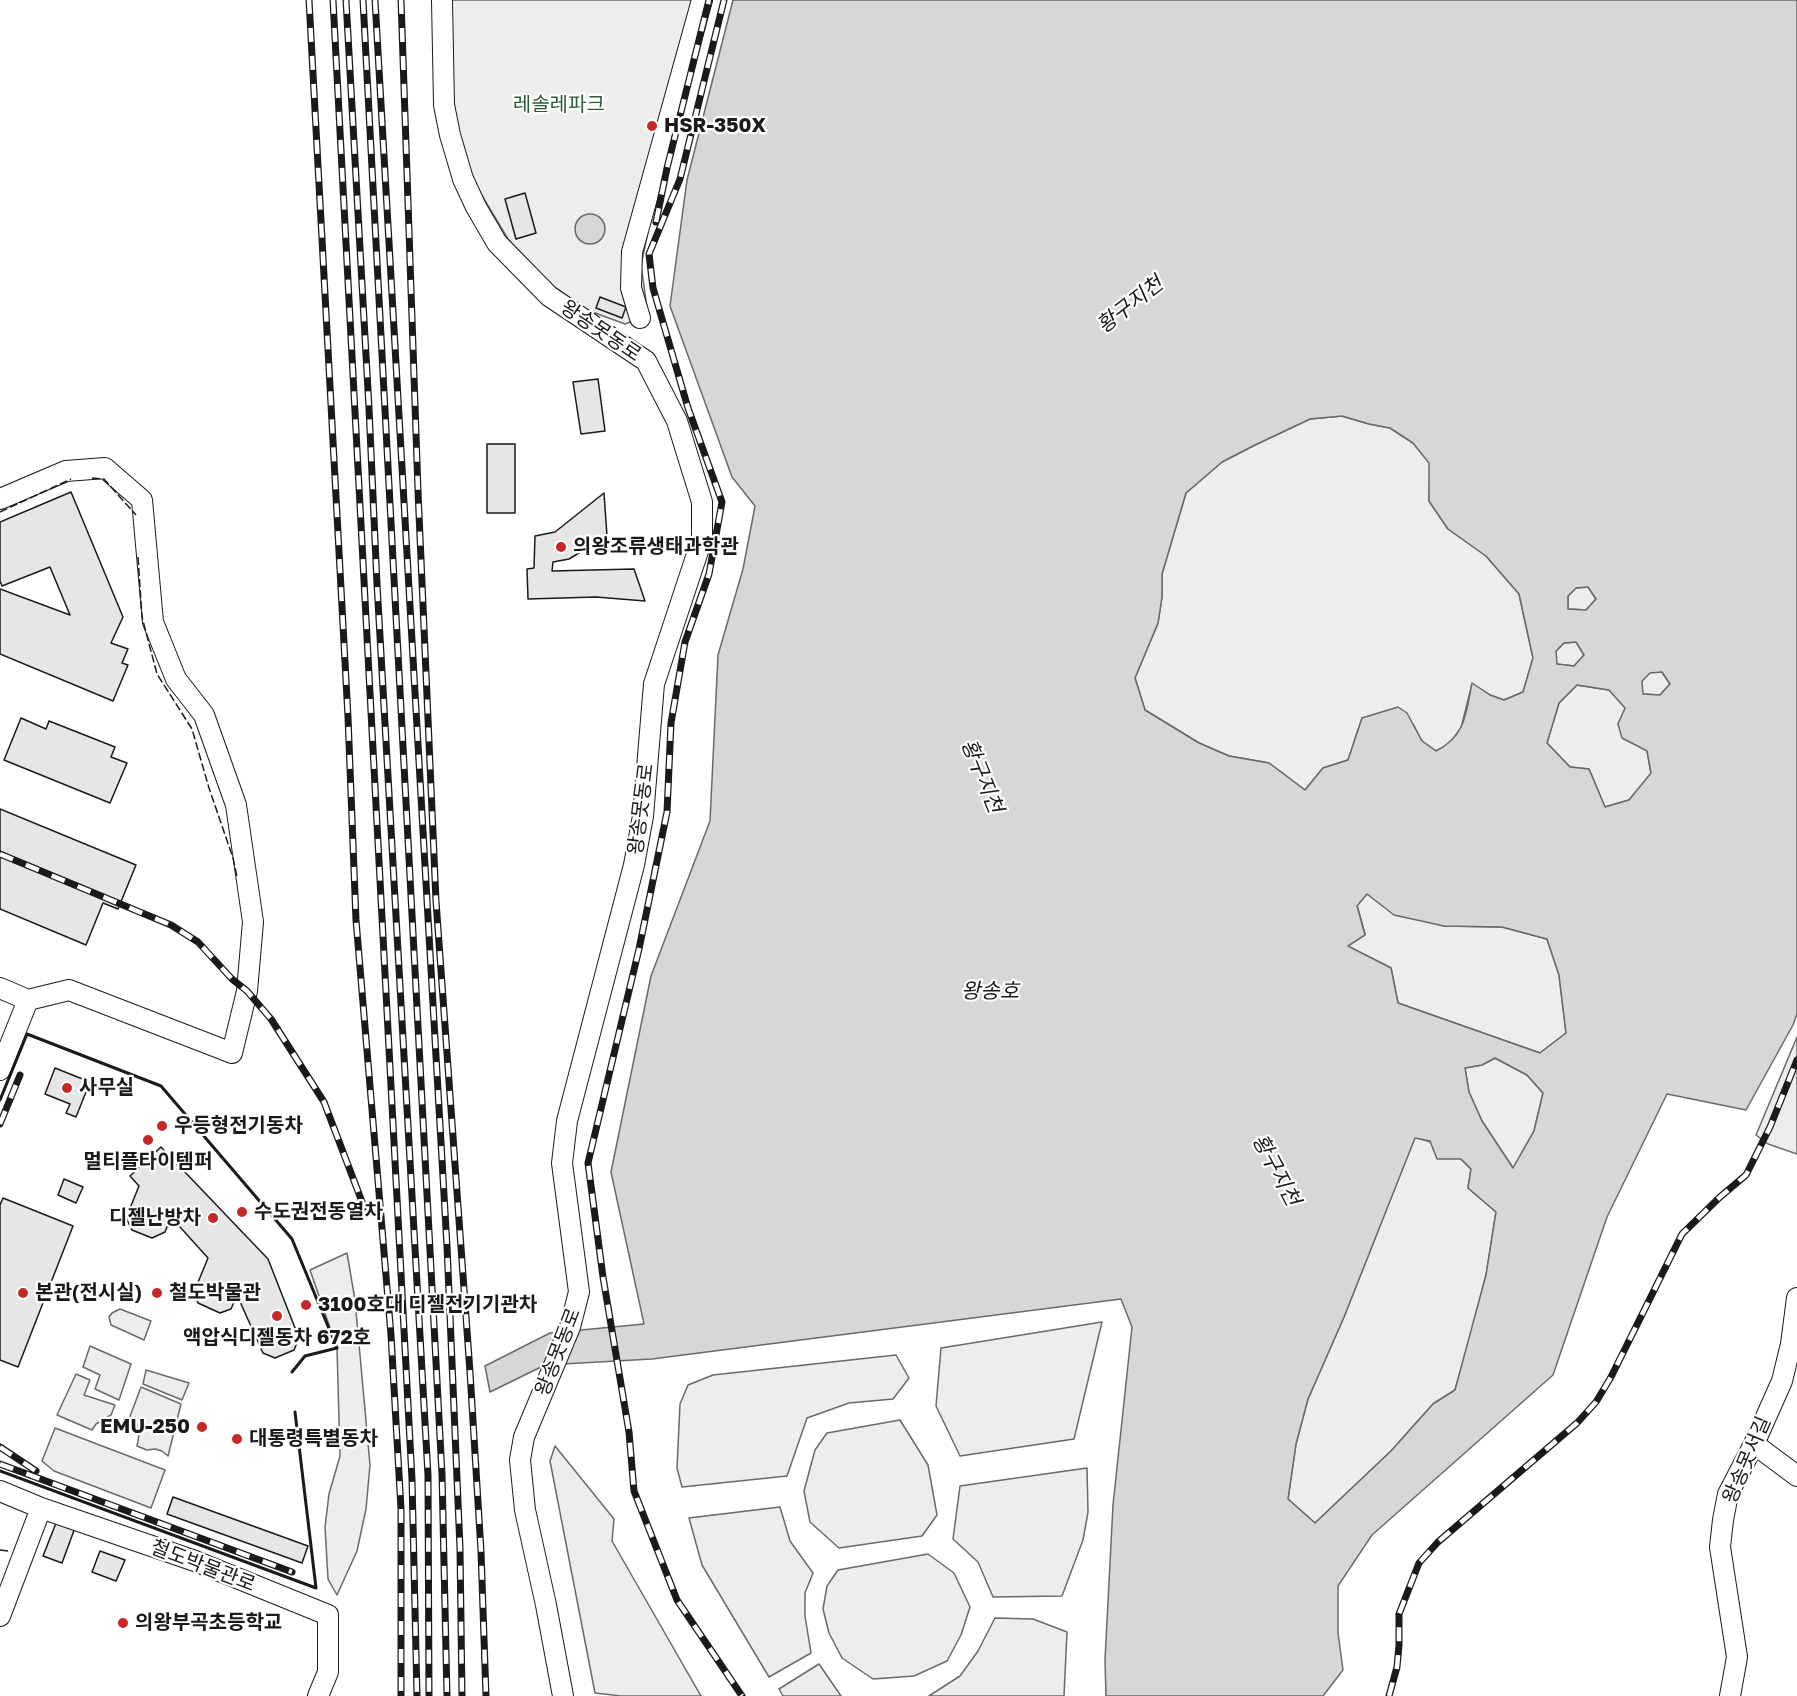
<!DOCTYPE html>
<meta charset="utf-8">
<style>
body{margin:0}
canvas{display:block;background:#fff}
</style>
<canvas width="1797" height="1696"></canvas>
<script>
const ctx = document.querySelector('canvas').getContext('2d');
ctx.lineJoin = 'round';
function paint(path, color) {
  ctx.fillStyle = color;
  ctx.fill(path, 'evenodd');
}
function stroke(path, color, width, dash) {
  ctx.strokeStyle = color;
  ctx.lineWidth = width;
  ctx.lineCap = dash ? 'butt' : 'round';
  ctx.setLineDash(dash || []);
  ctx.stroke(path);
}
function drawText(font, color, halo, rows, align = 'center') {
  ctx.font = font + ' "Golos Text","Noto Sans KR",sans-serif';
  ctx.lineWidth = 4.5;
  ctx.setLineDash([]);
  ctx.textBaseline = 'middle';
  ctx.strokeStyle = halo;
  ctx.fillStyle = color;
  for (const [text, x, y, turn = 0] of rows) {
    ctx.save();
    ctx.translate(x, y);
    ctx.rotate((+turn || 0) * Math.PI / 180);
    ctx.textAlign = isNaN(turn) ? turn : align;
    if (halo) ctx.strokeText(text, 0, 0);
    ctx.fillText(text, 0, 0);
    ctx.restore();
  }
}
const built = new Path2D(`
 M 450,0 L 696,0 L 645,186 L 648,232 L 641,265 L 648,315 L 625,324 L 587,310 L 549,283 L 508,239 L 466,169 L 452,104 Z
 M 1342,416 L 1369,424 L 1390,428 L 1413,443 L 1430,463 L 1429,501 L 1448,529 L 1486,556 L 1519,594 L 1533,658 L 1523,692 L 1504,700 L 1490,695 L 1472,684 L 1461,728 L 1449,744 L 1436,751 L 1422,741 L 1413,724 L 1362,718 L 1348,760 L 1323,768 L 1305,790 L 1269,763 L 1229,756 L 1199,743 L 1145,710 L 1135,678 L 1158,623 L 1162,597 L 1162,574 L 1186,493 L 1222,462 L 1255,445 L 1310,419 Z
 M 1588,587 L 1596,599 L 1586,610 L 1568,609 L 1568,596 L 1576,588 Z
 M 1576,642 L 1584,655 L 1574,666 L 1556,664 L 1556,651 L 1564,643 Z
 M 1650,672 L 1662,672 L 1670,684 L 1660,695 L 1642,694 L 1642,681 Z
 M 1577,685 L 1609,690 L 1626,708 L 1618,724 L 1647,750 L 1651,774 L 1629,800 L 1605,807 L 1589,769 L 1570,767 L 1547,743 L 1559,703 Z
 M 1367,894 L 1444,926 L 1502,927 L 1547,939 L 1559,975 L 1566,1033 L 1540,1053 L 1398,1003 L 1391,968 L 1347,946 L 1365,934 L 1357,905 Z
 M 1797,1037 L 1797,1154 L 1768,1144 L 1756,1135 Z
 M 1495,1058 L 1527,1075 L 1543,1093 L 1534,1131 L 1513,1168 L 1482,1121 L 1469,1092 L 1465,1068 L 1482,1065 Z
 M 1415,1137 L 1430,1142 L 1461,1159 L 1471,1169 L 1468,1188 L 1496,1212 L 1486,1275 L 1468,1344 L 1455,1390 L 1433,1404 L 1391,1451 L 1315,1523 L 1288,1499 L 1296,1444 L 1308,1399 L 1344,1317 Z
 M 347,1253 L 355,1300 L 370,1465 L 366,1509 L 357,1551 L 337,1595 L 328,1579 L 325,1527 L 329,1494 L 340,1456 L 337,1348 L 310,1270 Z
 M 120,1309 L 151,1321 L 144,1340 L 111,1325 L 109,1317 L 112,1313 Z
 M 1102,1322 L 1074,1439 L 960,1456 L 936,1406 L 941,1348 Z
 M 90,1346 L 131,1364 L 119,1400 L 95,1389 L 100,1375 L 83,1367 Z
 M 896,1355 L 909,1378 L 893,1399 L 849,1403 L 807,1418 L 787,1476 L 682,1487 L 677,1468 L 680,1404 L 688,1385 L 713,1375 Z
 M 146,1370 L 189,1383 L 182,1400 L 143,1384 Z
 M 76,1374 L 90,1380 L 84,1395 L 115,1405 L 111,1415 L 96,1424 L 92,1430 L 57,1415 Z
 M 141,1387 L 181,1404 L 168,1456 L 162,1451 L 155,1449 L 147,1450 L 137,1446 L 139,1435 L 137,1424 L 129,1419 Z
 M 900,1420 L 928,1465 L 937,1515 L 922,1536 L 839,1548 L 810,1522 L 804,1491 L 815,1450 L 827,1433 Z
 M 55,1428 L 165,1470 L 151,1508 L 54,1471 L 42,1461 Z
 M 555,1446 L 614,1519 L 612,1541 L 701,1696 L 621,1696 L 595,1693 L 550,1461 Z
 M 1087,1468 L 1088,1512 L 1083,1540 L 1062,1596 L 993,1597 L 978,1562 L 953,1539 L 960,1486 Z
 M 780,1507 L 790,1541 L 813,1573 L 805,1593 L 805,1616 L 811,1653 L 769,1677 L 702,1565 L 689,1518 Z
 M 928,1554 L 954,1573 L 970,1607 L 961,1635 L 947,1661 L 914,1676 L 873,1679 L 842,1658 L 829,1633 L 823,1609 L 827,1586 L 838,1570 Z
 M 995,1618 L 1033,1619 L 1067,1632 L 1064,1696 L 929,1696 L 960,1676 L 978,1651 Z
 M 819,1664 L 841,1696 L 783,1696 L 779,1689 Z`);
paint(built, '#ededed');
stroke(built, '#6a6a6a', 1.5);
const water = new Path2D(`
 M 733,0 L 1797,0 L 1797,1014 L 1793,1025 L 1746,1110 L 1667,1094 L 1607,1217 L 1553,1375 L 1372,1535 L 1338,1586 L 1338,1633 L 1343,1670 L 1323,1696 L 1106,1696 L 1105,1660 L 1113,1505 L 1132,1327 L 1121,1299 L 652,1359 L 545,1365 L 490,1392 L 485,1366 L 550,1333 L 644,1324 L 611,1172 L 651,976 L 710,821 L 718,655 L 743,569 L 755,506 L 732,477 L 670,306 L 687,180 ZM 1342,416 L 1369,424 L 1390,428 L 1413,443 L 1429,463 L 1429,501 L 1448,529 L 1486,556 L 1519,594 L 1533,658 L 1523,692 L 1504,700 L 1490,695 L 1472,683 C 1466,713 1466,736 1436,751 L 1422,741 L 1407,713 L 1398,707 L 1362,718 L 1348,760 L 1323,768 L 1305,790 L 1269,763 L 1229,756 L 1199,743 L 1145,710 L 1135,678 L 1158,623 L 1162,597 L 1162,574 L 1186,493 L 1222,462 L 1255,445 L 1310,419 ZM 1588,587 L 1596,599 L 1586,610 L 1568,609 L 1568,596 L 1576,588 ZM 1576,642 L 1584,655 L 1574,666 L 1557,664 L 1556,651 L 1564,643 ZM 1662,672 L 1670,684 L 1660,695 L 1643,694 L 1642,681 L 1650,673 ZM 1577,685 L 1609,690 L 1625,708 L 1618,724 L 1622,738 L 1647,751 L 1651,773 L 1629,800 L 1605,807 L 1589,769 L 1570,767 L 1547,743 L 1559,703 ZM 1367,894 L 1394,915 L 1444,926 L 1502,927 L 1547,939 L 1559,975 L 1566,1033 L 1540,1053 L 1398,1003 L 1391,968 L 1348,946 L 1365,935 L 1357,906 ZM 1495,1058 L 1527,1075 L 1543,1093 L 1534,1131 L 1513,1168 L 1482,1121 L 1469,1092 L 1465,1068 L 1482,1065 ZM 1415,1138 L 1430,1141 L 1437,1159 L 1461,1159 L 1471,1169 L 1468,1188 L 1496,1212 L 1486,1275 L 1455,1390 L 1433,1404 L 1391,1451 L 1315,1523 L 1288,1499 L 1296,1444 L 1308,1399 L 1344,1317 Z
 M575 229a15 15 0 1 1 30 0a15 15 0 1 1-30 0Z`);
paint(water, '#d7d7d7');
stroke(water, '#6a6a6a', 1.5);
const building = new Path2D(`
 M 525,193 L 536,233 L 516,239 L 505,199 Z
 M 600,297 L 626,307 L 622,318 L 596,308 Z
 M 598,379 L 605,431 L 581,434 L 573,382 Z
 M 487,444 L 515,444 L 515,513 L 487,513 Z
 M 71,492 L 123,617 L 111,643 L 128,649 L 122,663 L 128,665 L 113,701 L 0,654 L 0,589 L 70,615 L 50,567 L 2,586 L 0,581 L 0,522 Z
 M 604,493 L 607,536 L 569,559 L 553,562 L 552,571 L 634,569 L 645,601 L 596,597 L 528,599 L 527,569 L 534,568 L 535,536 L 555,532 Z
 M 21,718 L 46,729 L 49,721 L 115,747 L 111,757 L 127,763 L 110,803 L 4,760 Z
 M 0,809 L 136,865 L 118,909 L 103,903 L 86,945 L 0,909 Z
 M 55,1068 L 90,1082 L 76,1117 L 66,1113 L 70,1104 L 45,1094 Z
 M 161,1147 L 268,1259 L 299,1338 L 294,1350 L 275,1358 L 263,1353 L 237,1295 L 231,1309 L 220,1313 L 198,1303 L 194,1292 L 208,1258 L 171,1217 L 165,1232 L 152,1238 L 132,1230 L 126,1218 L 139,1186 L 130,1176 Z
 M 64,1179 L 83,1187 L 76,1203 L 58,1195 Z
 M 3,1198 L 73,1226 L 18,1367 L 0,1360 L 0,1205 Z
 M 173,1497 L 308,1546 L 302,1563 L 167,1514 Z
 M 58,1518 L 76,1525 L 62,1563 L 43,1556 Z
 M 100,1551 L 125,1560 L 116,1581 L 92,1572 Z`);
paint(building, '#e6e6e6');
stroke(building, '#1a1a1a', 1.5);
const minor = new Path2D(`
 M 442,0 L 444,105 L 450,135 L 463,179 L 476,207 L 497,243 L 549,296 L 646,361 L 677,421 L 702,502 L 702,539 L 654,684 L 643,816 L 634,865 L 567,1121 L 562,1163 L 579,1292 L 570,1327 L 524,1437 L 520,1460 L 525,1510 L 546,1605 L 563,1696
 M 640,318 L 631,288 L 632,252 L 702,0
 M 0,499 L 66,471 L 105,468 L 142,500 L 153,622 L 176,679 L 204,715 L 236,805 L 253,922 L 247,991 L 232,1053 L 69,990 L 28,1000
 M 0,988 L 28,1000
 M 0,1070 L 28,1000
 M 1754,1444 L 1797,1476
 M 0,1491 L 41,1508 L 195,1561 L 328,1615 L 328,1672 L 318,1696
 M 0,1616 L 41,1508
 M 1730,1696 L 1737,1657 L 1720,1547 L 1723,1520 L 1728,1494 L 1754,1444 L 1782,1381 L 1791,1344 L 1797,1298`);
stroke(minor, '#1a1a1a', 22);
stroke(minor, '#fff', 20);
const rail = new Path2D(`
 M 309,0 L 348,717 L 356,920 L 391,1335 L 401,1509 L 401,1696
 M 333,0 L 412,1479 L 417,1696
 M 346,0 L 369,408 L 377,584 L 428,1475 L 429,1696
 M 363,0 L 442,1474 L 447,1696
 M 375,0 L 447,1246 L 460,1548 L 462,1696
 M 401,0 L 418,491 L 436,901 L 470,1372 L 481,1551 L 486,1696
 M 724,0 L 680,179 L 649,254 L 653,288 L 688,408 L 722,502 L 709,574 L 685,642 L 671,723 L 667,812 L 639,949 L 588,1163 L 603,1277 L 629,1432 L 634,1491 L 677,1600 L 742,1696
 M 656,222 L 667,168 L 709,0
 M 0,854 L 171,925 L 198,942 L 232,979 L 247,991 L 271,1019 L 324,1102 L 364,1207
 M 0,1124 L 20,1075
 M 0,1447 L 36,1471
 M 0,1464 L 292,1572
 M 1389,1696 L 1397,1667 L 1399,1645 L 1399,1614 L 1419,1563 L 1438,1542 L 1577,1423 L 1596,1402 L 1611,1377 L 1682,1234 L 1720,1197 L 1746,1175 L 1770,1127 L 1797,1060`);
stroke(rail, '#1a1a1a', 7);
stroke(rail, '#fff', 4.5, [14]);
stroke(new Path2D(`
 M 92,478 L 104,479 L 136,515
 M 0,512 L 71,479
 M 138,557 L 142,617 L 157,674 L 192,729 L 209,788 L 233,858 L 237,877
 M 0,1550 L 8,1551`), '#1a1a1a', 1.5, [8, 3]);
stroke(new Path2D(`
 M 0,1100 L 27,1034 L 161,1086 L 292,1239 L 337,1348 L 305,1356 L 292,1372
 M 0,1471 L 316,1588 L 295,1412`), '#1a1a1a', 3);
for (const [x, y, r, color] of [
 [652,126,6,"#c62828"],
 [561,547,6,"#c62828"],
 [67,1088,6,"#c62828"],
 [162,1126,6,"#c62828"],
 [148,1140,6,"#c62828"],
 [242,1212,6,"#c62828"],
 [213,1218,6,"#c62828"],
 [23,1293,6,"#c62828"],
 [157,1293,6,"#c62828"],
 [306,1305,6,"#c62828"],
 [277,1316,6,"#c62828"],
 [202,1427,6,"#c62828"],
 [237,1439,6,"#c62828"],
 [123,1623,6,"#c62828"]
]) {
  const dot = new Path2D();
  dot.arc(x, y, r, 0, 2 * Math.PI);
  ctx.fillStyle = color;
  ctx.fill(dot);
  stroke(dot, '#fff', 2);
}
drawText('20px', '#2b5a34', '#fff', [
 ["레솔레파크",559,105]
]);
drawText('bold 20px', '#1a1a1a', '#fff', [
 ["HSR-350X",664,126],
 ["의왕조류생태과학관",573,547],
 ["사무실",79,1088],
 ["우등형전기동차",174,1126],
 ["멀티플타이템퍼",148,1162,"center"],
 ["수도권전동열차",254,1212],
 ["디젤난방차",201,1218,"right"],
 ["본관(전시실)",35,1293],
 ["철도박물관",169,1293],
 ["3100호대 디젤전기기관차",318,1305],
 ["액압식디젤동차 672호",277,1338,"center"],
 ["EMU-250",190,1427,"right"],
 ["대통령특별동차",249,1439],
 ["의왕부곡초등학교",135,1623]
], 'left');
drawText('20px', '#1a1a1a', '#fff', [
 ["왕송못동로",601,331,34],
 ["왕송못동로",641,809,-83],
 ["왕송못동로",558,1352,-69],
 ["왕송못서길",1747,1460,-67],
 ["철도박물관로",203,1566,21]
]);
drawText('italic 21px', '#1a1a1a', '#fff', [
 ["황구지천",1130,305,-38],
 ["황구지천",982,776,68],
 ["왕송호",990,991],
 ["황구지천",1276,1170,62]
]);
</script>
